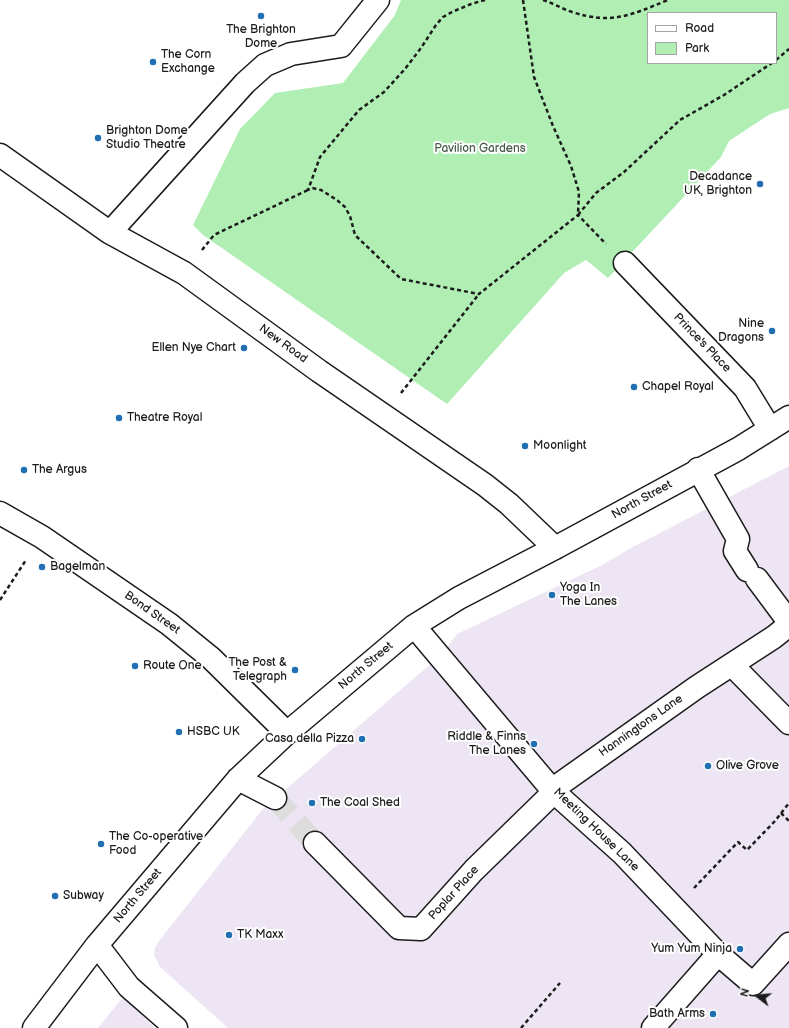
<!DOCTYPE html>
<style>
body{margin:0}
#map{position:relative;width:789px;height:1028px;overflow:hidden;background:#fff;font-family:"Balsamiq Sans",sans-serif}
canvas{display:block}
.legend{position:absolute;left:647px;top:12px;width:130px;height:52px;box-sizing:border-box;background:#fff;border:1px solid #a4a4a4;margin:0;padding:5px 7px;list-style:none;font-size:12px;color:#1c1c1c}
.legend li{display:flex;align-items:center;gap:8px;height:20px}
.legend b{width:20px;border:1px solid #a4a4a4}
.north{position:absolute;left:737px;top:976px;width:40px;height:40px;-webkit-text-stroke:3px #fff;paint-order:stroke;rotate:286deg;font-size:11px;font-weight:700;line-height:16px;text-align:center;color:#1c1c1c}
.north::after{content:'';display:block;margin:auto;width:14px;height:18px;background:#1c1c1c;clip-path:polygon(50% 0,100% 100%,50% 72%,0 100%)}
</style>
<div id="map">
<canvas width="789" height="1028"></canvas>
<ul class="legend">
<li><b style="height:5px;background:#fff"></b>Road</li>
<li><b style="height:11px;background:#b0eeb4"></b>Park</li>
</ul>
<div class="north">N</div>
</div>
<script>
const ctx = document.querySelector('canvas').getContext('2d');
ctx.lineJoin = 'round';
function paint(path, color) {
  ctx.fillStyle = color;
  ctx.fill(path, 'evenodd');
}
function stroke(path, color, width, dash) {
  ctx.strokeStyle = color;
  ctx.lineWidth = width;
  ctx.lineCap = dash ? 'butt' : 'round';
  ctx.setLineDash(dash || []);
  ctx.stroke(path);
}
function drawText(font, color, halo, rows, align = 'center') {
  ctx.font = font + ' "Balsamiq Sans",sans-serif';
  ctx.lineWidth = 4;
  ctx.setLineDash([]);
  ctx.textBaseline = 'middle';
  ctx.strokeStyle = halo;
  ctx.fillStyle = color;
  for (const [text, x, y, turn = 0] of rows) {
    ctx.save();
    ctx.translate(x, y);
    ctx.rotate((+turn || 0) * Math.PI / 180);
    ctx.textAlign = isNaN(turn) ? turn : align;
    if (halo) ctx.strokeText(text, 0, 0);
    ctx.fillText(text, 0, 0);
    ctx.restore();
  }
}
paint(new Path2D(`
 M 789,466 L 789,1028 L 228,1028 L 160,967 L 154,955 L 155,948 L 159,941 L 262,810 L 442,654 L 457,634 L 602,565 L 631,548 Z
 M 123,997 L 155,1028 L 98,1028 Z`), '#ede5f3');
paint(new Path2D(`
 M 401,0 L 789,0 L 789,108 L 770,114 L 729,141 L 721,157 L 608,278 L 586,260 L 564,273 L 447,404 L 203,235 L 193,225 L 240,129 L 275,93 L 343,83 L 395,15 ZM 648,13 L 776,13 L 776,63 L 648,63 Z`), '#b0eeb4');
stroke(new Path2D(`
 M 275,798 L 315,843`), '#ddd', 22, [22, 11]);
const minor = new Path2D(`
 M 0,155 L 109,232 L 184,273 L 319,371 L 485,485 L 509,504 L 555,548
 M 109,232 L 114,228 L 245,83 L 265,65 L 291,54 L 341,46 L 378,0
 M 625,263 L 745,388 L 770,429
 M 698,469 L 738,539 L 735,551 L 747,570
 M 0,513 L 42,537 L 169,624 L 211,658 L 287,733
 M 757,579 L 789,622
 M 414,626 L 554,792 L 622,853 L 718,954 L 753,984 L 789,944
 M 732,665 L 789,723
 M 238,779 L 275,798
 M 315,843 L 399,928 L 421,929 L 474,870 L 554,792 L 560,784 L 697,687 L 774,637 L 789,625
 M 97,945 L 129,987 L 176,1028
 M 34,1028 L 97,945 L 238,779 L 287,733 L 414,626 L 459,598 L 555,548 L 738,449 L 789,417
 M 653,1028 L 718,954`);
stroke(minor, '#1c1c1c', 25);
stroke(new Path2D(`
 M 485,0 L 471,4 L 452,12 L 443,17 L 436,25 L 421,48 L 405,69 L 384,92 L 359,110 L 320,157 L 308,190 L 312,188 L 321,190 L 337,200 L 345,207 L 350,216 L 355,235 L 401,279 L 479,294 L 578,215 L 606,244
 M 523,0 L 534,77 L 553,126 L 571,166 L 579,192 L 578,214
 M 543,0 C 553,3 562,9 572,12 C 612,25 631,15 668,0
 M 776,60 L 789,49
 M 578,215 L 596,193 L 624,172 L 680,120 L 724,95 L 772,63
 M 202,250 L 214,235 L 308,190
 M 401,393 L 479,294
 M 0,600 L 26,560
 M 781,813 L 789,821
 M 694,888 L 738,842 L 747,850 L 775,821 L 789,803
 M 521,1028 L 560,983`), '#1c1c1c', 2.5, [4, 3]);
stroke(minor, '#fff', 22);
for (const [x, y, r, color] of [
 [261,16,4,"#1f6fb2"],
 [153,62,4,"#1f6fb2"],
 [98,138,4,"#1f6fb2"],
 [760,184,4,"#1f6fb2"],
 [772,331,4,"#1f6fb2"],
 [244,348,4,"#1f6fb2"],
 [634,387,4,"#1f6fb2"],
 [119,418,4,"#1f6fb2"],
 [525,446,4,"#1f6fb2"],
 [24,470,4,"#1f6fb2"],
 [42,567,4,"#1f6fb2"],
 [552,595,4,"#1f6fb2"],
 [135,666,4,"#1f6fb2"],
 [295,670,4,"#1f6fb2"],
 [179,732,4,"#1f6fb2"],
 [362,739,4,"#1f6fb2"],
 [534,744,4,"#1f6fb2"],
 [708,766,4,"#1f6fb2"],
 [312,803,4,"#1f6fb2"],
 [101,844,4,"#1f6fb2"],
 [55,896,4,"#1f6fb2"],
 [229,935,4,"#1f6fb2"],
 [740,949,4,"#1f6fb2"],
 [713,1014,4,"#1f6fb2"]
]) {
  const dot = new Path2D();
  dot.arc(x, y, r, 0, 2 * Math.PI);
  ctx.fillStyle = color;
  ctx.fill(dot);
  stroke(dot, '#fff', 1.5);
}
drawText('12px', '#1c1c1c', '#fff', [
 ["The Brighton",261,30,"center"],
 ["Dome",261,44,"center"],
 ["The Corn",161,55],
 ["Exchange",161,69],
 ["Brighton Dome",106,131],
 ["Studio Theatre",106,145],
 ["Decadance",752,177,"right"],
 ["UK, Brighton",752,191,"right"],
 ["Nine",764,324,"right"],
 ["Dragons",764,338,"right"],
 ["Ellen Nye Chart",236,348,"right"],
 ["Chapel Royal",642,387],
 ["Theatre Royal",127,418],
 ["Moonlight",533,446],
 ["The Argus",32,470],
 ["Bagelman",50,567],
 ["Yoga In",560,588],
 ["The Lanes",560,602],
 ["The Post &",287,663,"right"],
 ["Telegraph",287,677,"right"],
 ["Route One",143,666],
 ["HSBC UK",187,732],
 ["Riddle & Finns",526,737,"right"],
 ["The Lanes",526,751,"right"],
 ["Casa della Pizza",354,739,"right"],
 ["Olive Grove",716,766],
 ["The Coal Shed",320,803],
 ["The Co-operative",109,837],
 ["Food",109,851],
 ["Subway",63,896],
 ["TK Maxx",237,935],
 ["Yum Yum Ninja",732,949,"right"],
 ["Bath Arms",705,1014,"right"]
], 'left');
drawText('12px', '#485b4a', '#fff', [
 ["Pavilion Gardens",480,149]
]);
drawText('12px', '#1c1c1c', '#fff', [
 ["Prince's Place",702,343,46],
 ["New Road",283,344,36],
 ["North Street",642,500,-29],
 ["Bond Street",152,613,35],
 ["North Street",366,666,-40],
 ["Hanningtons Lane",641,726,-35],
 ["Meeting House Lane",596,830,44],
 ["Poplar Place",454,893,-48],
 ["North Street",138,896,-50]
]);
</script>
